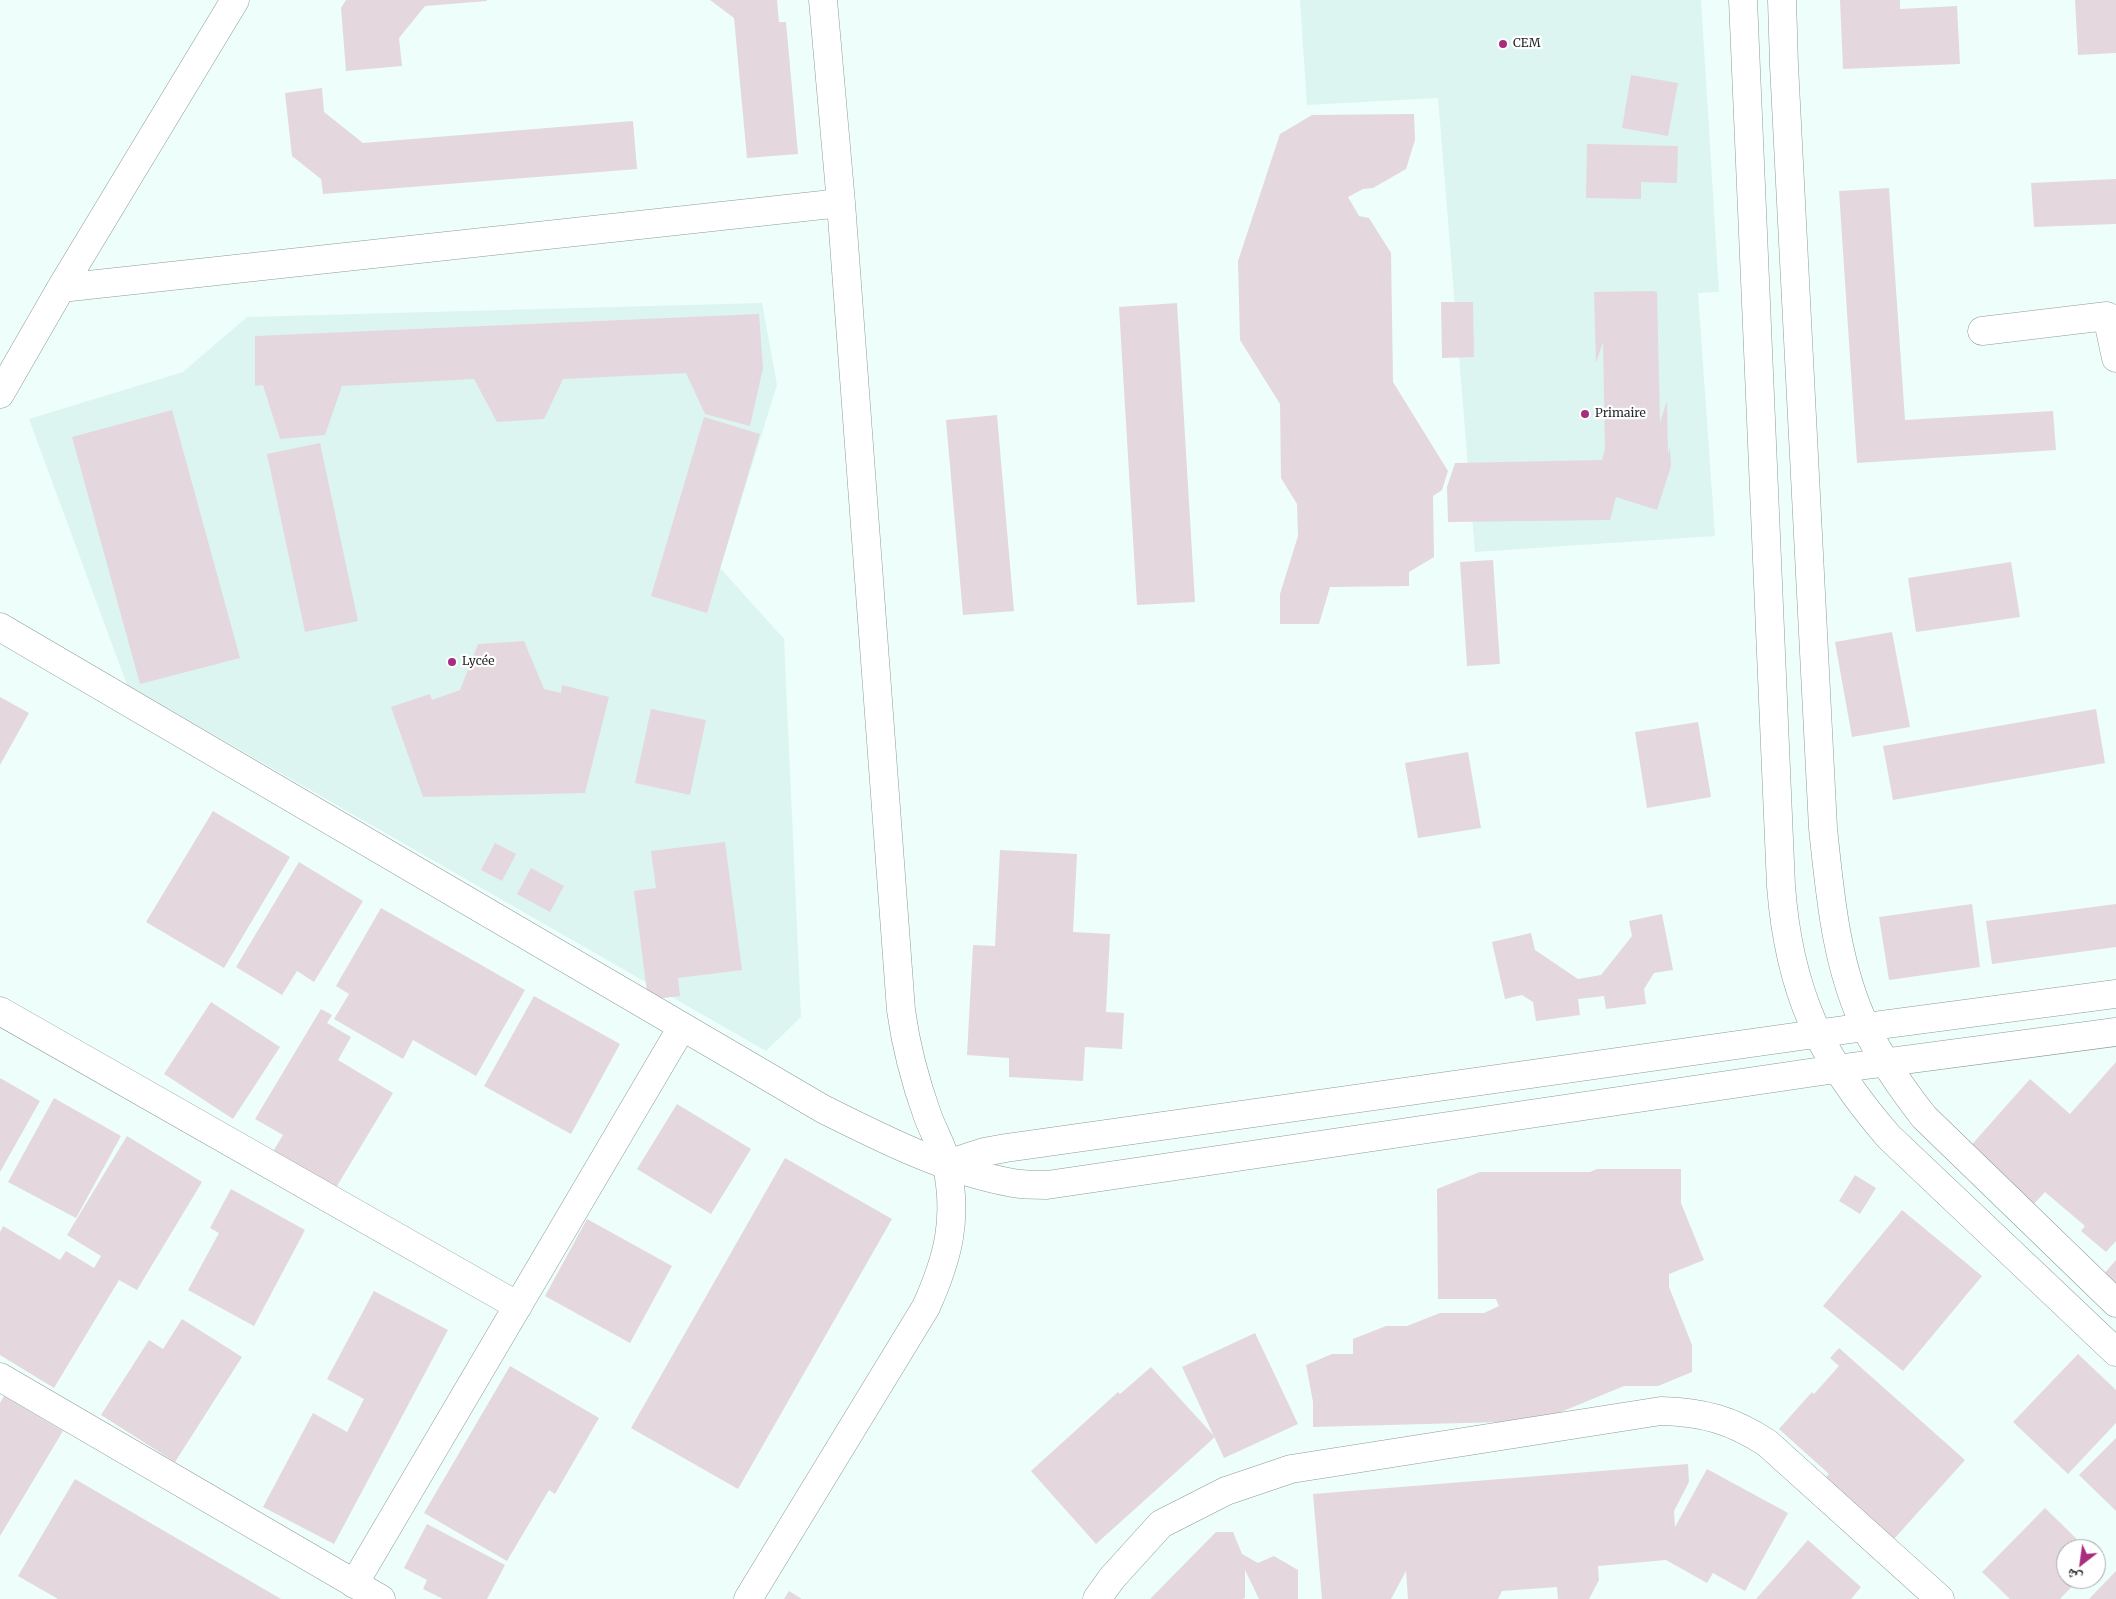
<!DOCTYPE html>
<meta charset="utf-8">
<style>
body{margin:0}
#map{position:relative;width:2116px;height:1599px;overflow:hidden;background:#eefefb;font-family:Merriweather,"Noto Naskh Arabic",serif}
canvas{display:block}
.north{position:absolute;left:2056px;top:1539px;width:50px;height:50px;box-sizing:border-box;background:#fff;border:1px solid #a7a9a9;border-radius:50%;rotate:210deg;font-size:14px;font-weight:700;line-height:20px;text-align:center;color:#232928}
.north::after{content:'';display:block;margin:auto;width:18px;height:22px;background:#a92d7f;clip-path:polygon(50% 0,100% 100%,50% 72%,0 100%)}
</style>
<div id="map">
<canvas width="2116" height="1599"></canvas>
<div class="north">ش</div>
</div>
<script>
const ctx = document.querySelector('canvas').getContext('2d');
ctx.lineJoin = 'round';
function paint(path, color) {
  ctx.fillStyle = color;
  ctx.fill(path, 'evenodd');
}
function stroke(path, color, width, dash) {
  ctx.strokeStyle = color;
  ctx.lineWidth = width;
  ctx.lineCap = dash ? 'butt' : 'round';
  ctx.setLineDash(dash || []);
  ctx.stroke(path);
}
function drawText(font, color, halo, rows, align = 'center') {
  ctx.font = font + ' Merriweather,serif';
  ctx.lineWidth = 4.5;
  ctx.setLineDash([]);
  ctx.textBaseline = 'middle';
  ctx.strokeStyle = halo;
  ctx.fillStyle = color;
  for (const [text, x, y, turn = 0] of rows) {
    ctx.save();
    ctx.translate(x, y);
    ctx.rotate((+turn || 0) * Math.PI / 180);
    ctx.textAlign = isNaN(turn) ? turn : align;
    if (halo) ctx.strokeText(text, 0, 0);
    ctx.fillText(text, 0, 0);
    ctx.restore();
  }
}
paint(new Path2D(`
 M 1300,0 L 1701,0 L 1719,292 L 1698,293 L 1715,536 L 1475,552 L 1438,98 L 1307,105 Z
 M 762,303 L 777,385 L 720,568 L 784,639 L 801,1017 L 766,1051 L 127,685 L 29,419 L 183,372 L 247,317 Z`), '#dcf5f0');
paint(new Path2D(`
 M 346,0 L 487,0 L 487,1 L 425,6 L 399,38 L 402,66 L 346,71 L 341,8 Z
 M 710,0 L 777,0 L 779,22 L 786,22 L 798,154 L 747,158 L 734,18 Z
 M 1840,0 L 1900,0 L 1900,9 L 1957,6 L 1960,64 L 1843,69 Z
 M 2075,0 L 2116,0 L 2116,53 L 2078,55 Z
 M 1631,75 L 1678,83 L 1668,136 L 1622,128 Z
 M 322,88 L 324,112 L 363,143 L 633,121 L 637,169 L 323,194 L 321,179 L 292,156 L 285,93 Z
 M 1414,114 L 1415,140 L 1406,169 L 1373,188 L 1363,189 L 1348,197 L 1359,216 L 1369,218 L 1391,253 L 1393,382 L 1448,471 L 1442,490 L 1433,496 L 1434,557 L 1409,572 L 1409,586 L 1330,587 L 1319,624 L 1280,624 L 1280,594 L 1298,536 L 1297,504 L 1281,478 L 1280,404 L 1240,340 L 1238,261 L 1280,134 L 1312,115 Z
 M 1587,144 L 1678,146 L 1677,183 L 1641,182 L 1641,199 L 1586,198 Z
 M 2116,179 L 2116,224 L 2034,227 L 2031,183 Z
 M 1889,188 L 1905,420 L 2053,411 L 2056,450 L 1857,463 L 1839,191 Z
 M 1653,291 L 1657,292 L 1660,422 L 1667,401 L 1668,454 L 1670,448 L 1671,466 L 1657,510 L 1616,497 L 1610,520 L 1448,522 L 1447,487 L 1455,463 L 1602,460 L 1605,449 L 1603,342 L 1596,363 L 1594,292 Z
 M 1441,302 L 1473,302 L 1474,357 L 1442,358 Z
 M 1177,303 L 1195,602 L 1137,605 L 1119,307 Z
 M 759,314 L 763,368 L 750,426 L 705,414 L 686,373 L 563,379 L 544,419 L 497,422 L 474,379 L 342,386 L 325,435 L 280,439 L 263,385 L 255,386 L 255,336 Z
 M 172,410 L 240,658 L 140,684 L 72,437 Z
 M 997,415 L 1014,611 L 963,615 L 946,420 Z
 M 704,417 L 760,434 L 707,613 L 651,596 Z
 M 320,443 L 358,621 L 305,632 L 267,454 Z
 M 1493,560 L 1500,664 L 1467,666 L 1460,562 Z
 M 2011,562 L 2020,617 L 1916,632 L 1908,578 Z
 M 1892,632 L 1910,727 L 1852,737 L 1835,642 Z
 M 524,641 L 544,689 L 561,693 L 562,685 L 609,697 L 585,793 L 423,797 L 391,707 L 430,694 L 432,700 L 460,690 L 478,644 Z
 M 0,697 L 29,713 L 0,765 Z
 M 651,709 L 706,720 L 690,795 L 635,783 Z
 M 2096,709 L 2105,763 L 1893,800 L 1883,746 Z
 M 1698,722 L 1711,797 L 1647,808 L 1635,732 Z
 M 1468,752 L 1481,828 L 1418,838 L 1405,763 Z
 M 213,811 L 290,857 L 224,968 L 146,922 Z
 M 725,842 L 742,970 L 678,978 L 680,996 L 648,1000 L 634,891 L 656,888 L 651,851 Z
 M 495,843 L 516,854 L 502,881 L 481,870 Z
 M 1000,850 L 1077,854 L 1073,932 L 1110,934 L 1106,1012 L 1124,1013 L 1122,1049 L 1085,1047 L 1083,1081 L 1009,1077 L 1009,1058 L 967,1055 L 973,945 L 995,946 Z
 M 299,862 L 363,901 L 314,982 L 297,971 L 282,995 L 236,967 Z
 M 531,868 L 564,886 L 550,912 L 517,894 Z
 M 1972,904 L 1980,967 L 1889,980 L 1879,917 Z
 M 2116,904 L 2116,947 L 1992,964 L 1986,921 Z
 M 381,908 L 525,990 L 476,1076 L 413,1040 L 403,1059 L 334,1019 L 349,994 L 336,986 Z
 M 1662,914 L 1673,970 L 1654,973 L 1644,989 L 1646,1004 L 1606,1009 L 1604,996 L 1578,999 L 1580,1015 L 1536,1021 L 1533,1002 L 1522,995 L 1505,999 L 1492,942 L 1531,933 L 1535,950 L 1578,979 L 1601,975 L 1632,936 L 1629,921 Z
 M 534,996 L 620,1044 L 571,1134 L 484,1086 Z
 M 211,1002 L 280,1047 L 233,1119 L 164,1074 Z
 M 321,1009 L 332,1015 L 327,1023 L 351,1037 L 338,1060 L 393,1093 L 334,1191 L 272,1153 L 283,1135 L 255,1119 Z
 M 2116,1062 L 2116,1241 L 2106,1252 L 2081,1231 L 2085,1226 L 2045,1192 L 2032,1206 L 1967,1150 L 2030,1079 L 2070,1114 Z
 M 0,1078 L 40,1101 L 0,1172 Z
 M 54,1098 L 121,1136 L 76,1218 L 8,1182 Z
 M 677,1104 L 751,1149 L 711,1214 L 637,1169 Z
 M 127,1136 L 202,1182 L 137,1290 L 119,1280 L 54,1388 L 0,1355 L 0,1232 L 3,1226 L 60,1260 L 66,1251 L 94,1268 L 101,1256 L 67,1235 Z
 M 785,1158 L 892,1219 L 738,1489 L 631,1428 Z
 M 1597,1169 L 1681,1169 L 1681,1203 L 1704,1260 L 1669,1274 L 1669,1287 L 1692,1345 L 1692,1372 L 1658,1386 L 1624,1386 L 1539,1421 L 1313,1427 L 1313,1402 L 1306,1365 L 1332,1354 L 1353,1354 L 1353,1339 L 1386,1326 L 1407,1326 L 1440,1313 L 1484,1313 L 1499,1306 L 1496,1299 L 1438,1299 L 1437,1189 L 1480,1172 L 1590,1172 Z
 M 1855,1175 L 1876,1188 L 1860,1214 L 1839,1201 Z
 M 231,1189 L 305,1230 L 254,1326 L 188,1290 L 219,1233 L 210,1228 Z
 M 1902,1210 L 1982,1276 L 1903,1371 L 1823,1306 Z
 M 587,1219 L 672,1266 L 630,1343 L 545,1296 Z
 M 2116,1260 L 2116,1289 L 2102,1276 Z
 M 374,1291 L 448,1330 L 334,1544 L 263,1507 L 313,1413 L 347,1432 L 364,1399 L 327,1379 Z
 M 182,1319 L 242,1357 L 175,1462 L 101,1415 L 149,1340 L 163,1349 Z
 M 1255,1333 L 1298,1424 L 1224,1458 L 1182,1367 Z
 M 1839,1348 L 1965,1460 L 1894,1539 L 1825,1478 L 1829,1474 L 1779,1429 L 1812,1392 L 1814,1394 L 1839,1366 L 1830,1358 Z
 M 2078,1354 L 2116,1390 L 2116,1423 L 2068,1474 L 2013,1422 Z
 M 510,1366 L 599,1418 L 555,1494 L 549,1490 L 507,1561 L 424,1513 Z
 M 1151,1367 L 1215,1437 L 1096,1544 L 1031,1471 L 1118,1392 L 1120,1394 Z
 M 4,1396 L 63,1431 L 0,1536 L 0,1403 Z
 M 2116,1438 L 2116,1511 L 2079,1475 Z
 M 1688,1464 L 1689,1482 L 1674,1511 L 1675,1527 L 1707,1469 L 1788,1513 L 1745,1591 L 1713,1573 L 1707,1583 L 1666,1560 L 1598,1566 L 1599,1580 L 1589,1599 L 1558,1599 L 1557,1587 L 1502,1591 L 1498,1599 L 1408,1599 L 1406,1571 L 1391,1599 L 1322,1599 L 1313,1494 Z
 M 75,1479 L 281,1599 L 58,1599 L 18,1576 Z
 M 2045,1508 L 2087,1549 L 2066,1549 L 2066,1579 L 2079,1579 L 2060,1599 L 2010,1599 L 1982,1572 Z
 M 427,1524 L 505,1565 L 487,1599 L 443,1599 L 423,1589 L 427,1580 L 404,1568 Z
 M 1216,1532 L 1233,1532 L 1242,1554 L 1258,1563 L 1274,1556 L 1298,1570 L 1298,1599 L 1259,1599 L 1245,1570 L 1245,1598 L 1242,1599 L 1150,1599 Z
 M 1808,1540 L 1861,1587 L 1851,1599 L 1756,1599 Z
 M 2116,1571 L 2116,1599 L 2089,1599 Z
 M 789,1591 L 802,1599 L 784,1599 Z`), '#e5d7de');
const minor = new Path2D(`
 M 1743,0 L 1781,886 C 1789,991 1820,1058 1889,1137 L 2116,1352
 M 1782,0 L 1784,65 L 1823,828 C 1830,895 1836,966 1866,1028 C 1882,1060 1902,1089 1924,1117 L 2116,1303
 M 61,288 L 841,203
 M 1982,331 L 2107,316 L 2116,358
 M 0,394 L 61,288 L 235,0
 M 0,627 L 823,1109 C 883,1139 946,1171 1013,1183 C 1024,1185 1036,1185 1047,1185 L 1836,1069 L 2116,1032
 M 0,1011 L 518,1306
 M 947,1164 L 984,1152 L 1006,1148 L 1865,1027 L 2116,994
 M 0,1377 L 381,1599
 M 354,1584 L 682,1027
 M 748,1599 L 926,1307 C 948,1258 958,1220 947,1166 C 944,1149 934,1133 928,1117 C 915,1081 906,1047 901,1010 L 841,203 L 823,0
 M 1097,1599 L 1112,1578 L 1161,1524 L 1226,1491 L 1291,1469 L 1661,1411 C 1703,1412 1732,1420 1767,1443 L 1940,1599`);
stroke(minor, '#8d9b98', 29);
stroke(minor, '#fff', 28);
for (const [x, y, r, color] of [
 [1503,44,5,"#a92d7f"],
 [1585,414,5,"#a92d7f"],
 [452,662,5,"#a92d7f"]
]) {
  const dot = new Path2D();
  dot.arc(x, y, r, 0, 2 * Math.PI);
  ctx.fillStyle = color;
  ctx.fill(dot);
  stroke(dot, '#fff', 2);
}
drawText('12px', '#232928', '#fff', [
 ["CEM",1513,44],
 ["Primaire",1595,414],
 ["Lycée",462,662]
], 'left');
</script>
